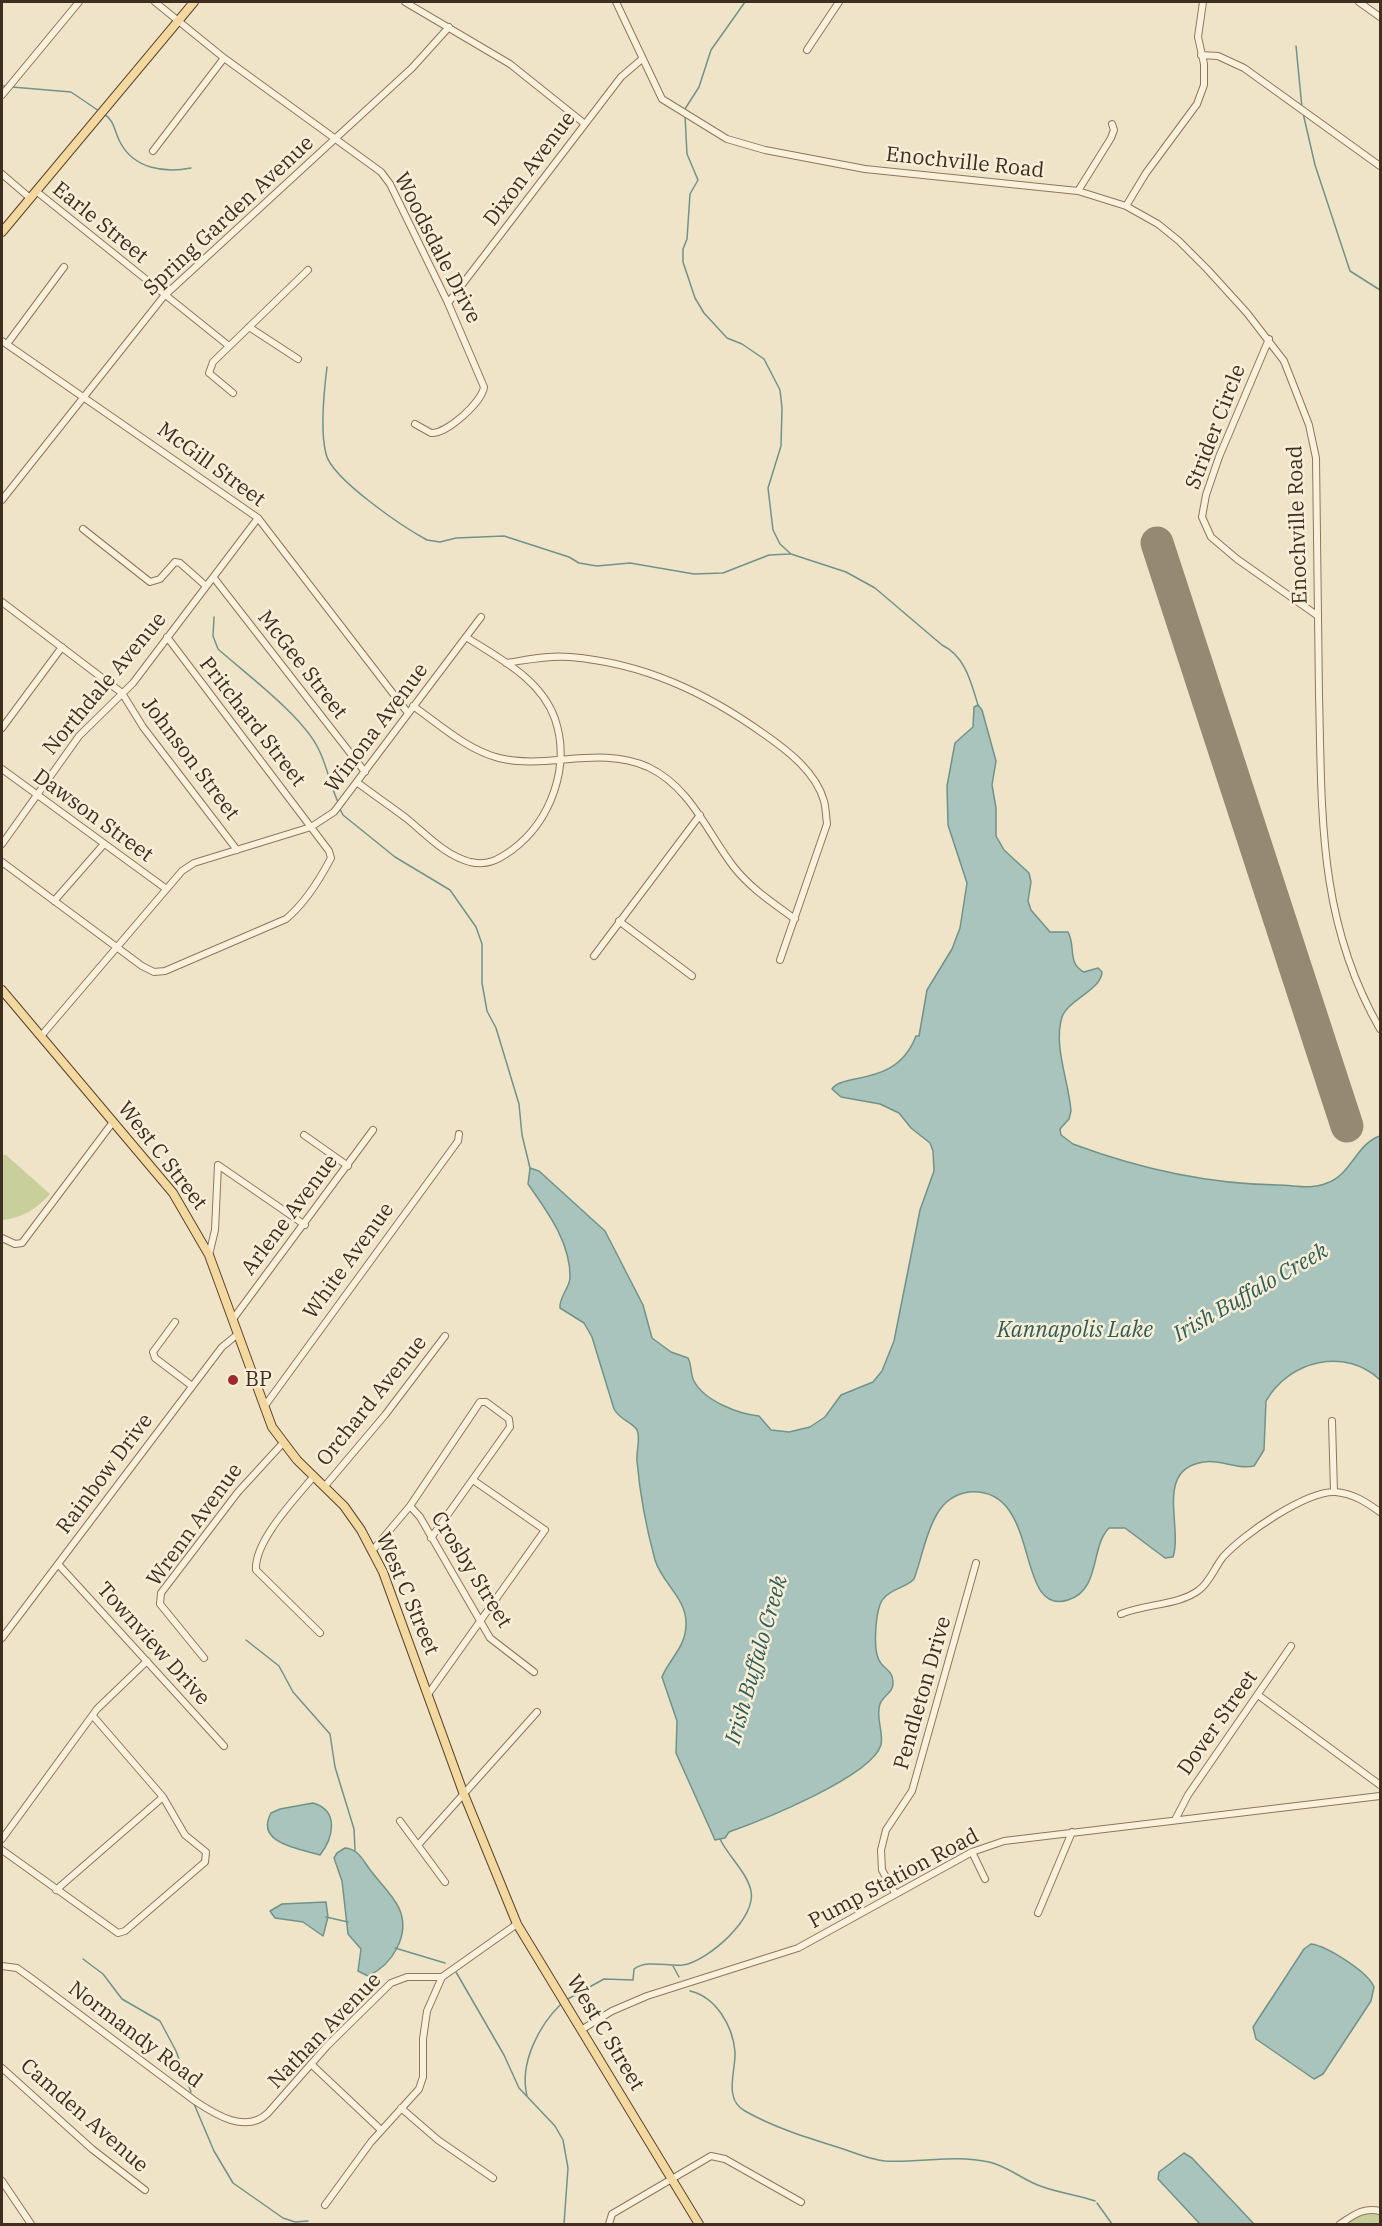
<!DOCTYPE html>
<style>
body{margin:0}
#map{position:relative;width:1382px;height:2226px;overflow:hidden;background:#f0e4c8;font-family:"IBM Plex Serif",serif}
canvas{display:block}
.frame{position:absolute;inset:0;border:3px solid #3d2e20;pointer-events:none}
</style>
<div id="map">
<canvas width="1382" height="2226"></canvas>
<div class="frame"></div>
</div>
<script>
const ctx = document.querySelector('canvas').getContext('2d');
ctx.lineJoin = 'round';
function paint(path, color) {
  ctx.fillStyle = color;
  ctx.fill(path, 'evenodd');
}
function stroke(path, color, width, dash) {
  ctx.strokeStyle = color;
  ctx.lineWidth = width;
  ctx.lineCap = dash ? 'butt' : 'round';
  ctx.setLineDash(dash || []);
  ctx.stroke(path);
}
function drawText(font, color, halo, rows, align = 'center') {
  ctx.font = font + ' "IBM Plex Serif",serif';
  ctx.lineWidth = 5;
  ctx.setLineDash([]);
  ctx.textBaseline = 'middle';
  ctx.strokeStyle = halo;
  ctx.fillStyle = color;
  for (const [text, x, y, turn = 0] of rows) {
    ctx.save();
    ctx.translate(x, y);
    ctx.rotate((+turn || 0) * Math.PI / 180);
    ctx.textAlign = isNaN(turn) ? turn : align;
    if (halo) ctx.strokeText(text, 0, 0);
    ctx.fillText(text, 0, 0);
    ctx.restore();
  }
}
paint(new Path2D(`
 M 2,1155 L 6,1155 L 50,1194 C 37,1209 22,1218 2,1220 Z
 M 1359,2211 L 1380,2211 L 1380,2224 L 1340,2224 Z`), '#c9cf9b');
const water = new Path2D(`
 M 978,705 L 982,710 L 996,761 L 992,785 L 996,808 L 996,836 L 1004,850 L 1029,873 L 1031,882 L 1028,901 L 1031,910 L 1050,932 L 1068,932 C 1076,946 1067,964 1084,972 L 1098,968 L 1102,972 C 1102,989 1068,1000 1062,1017 C 1053,1046 1069,1082 1071,1111 L 1069,1119 L 1060,1129 L 1061,1135 L 1073,1144 C 1140,1169 1206,1184 1278,1185 C 1295,1185 1311,1190 1327,1183 C 1352,1174 1356,1144 1380,1136 L 1380,1380 C 1346,1347 1289,1360 1266,1401 L 1264,1450 L 1254,1466 C 1237,1470 1221,1459 1204,1462 C 1154,1469 1183,1526 1173,1557 L 1165,1558 L 1125,1528 L 1109,1528 C 1090,1547 1101,1590 1068,1600 C 1013,1617 1043,1486 969,1492 C 955,1494 944,1502 937,1514 C 925,1534 922,1558 914,1579 C 906,1588 892,1588 884,1598 C 875,1607 873,1649 879,1660 C 883,1669 893,1670 893,1682 C 894,1693 883,1695 880,1704 C 875,1718 884,1731 881,1745 C 871,1777 760,1821 729,1832 L 725,1838 L 715,1840 L 676,1753 L 677,1721 L 662,1677 C 670,1658 686,1647 686,1624 C 687,1599 662,1583 655,1560 C 646,1527 640,1495 637,1461 C 636,1452 641,1438 637,1430 C 632,1422 620,1420 614,1409 L 592,1337 L 584,1323 L 560,1308 C 559,1297 569,1289 570,1278 C 571,1243 547,1211 528,1184 L 530,1168 L 539,1171 L 605,1231 L 643,1305 L 652,1338 L 671,1352 L 688,1358 C 692,1365 690,1374 694,1381 C 704,1401 739,1414 759,1416 L 771,1430 L 789,1432 L 810,1427 L 825,1417 L 841,1395 L 873,1382 L 882,1371 L 894,1341 L 920,1210 L 934,1171 L 933,1151 L 930,1143 L 911,1128 L 899,1113 L 880,1104 L 841,1097 L 832,1089 C 843,1072 896,1088 916,1036 L 919,1036 L 927,990 L 952,949 L 960,928 L 967,883 L 948,825 L 947,786 L 955,743 L 973,727 L 974,707 Z
 M 313,1803 C 340,1811 333,1838 320,1855 C 302,1849 254,1844 271,1813 L 280,1809 Z
 M 345,1848 C 359,1849 363,1861 371,1871 C 380,1883 392,1894 399,1908 C 411,1935 392,1965 368,1976 L 358,1971 L 361,1949 L 348,1934 L 342,1881 L 334,1858 L 337,1853 Z
 M 326,1902 L 328,1917 L 323,1936 L 303,1922 L 275,1918 L 270,1911 L 282,1904 Z
 M 1311,1944 C 1327,1946 1368,1972 1374,1987 L 1371,2001 L 1323,2074 L 1314,2079 L 1256,2039 L 1253,2027 L 1304,1949 Z
 M 1184,2153 L 1192,2158 L 1254,2224 L 1200,2224 L 1158,2179 L 1159,2172 Z`);
paint(water, '#a9c4bc');
stroke(water, '#6f938a', 1.5);
stroke(new Path2D(`
 M 1296,46 L 1302,108
 M 2,86 L 7,86
 M 12,87 L 71,92 L 99,111
 M 685,109 L 699,87 L 711,50 L 745,2
 M 1303,113 L 1315,165 L 1350,271 L 1380,290
 M 104,114 C 115,121 114,131 120,142 C 134,169 164,173 191,168
 M 685,116 L 687,154 L 698,180 L 690,194 L 687,239 L 683,249 L 683,262 L 695,298 L 704,313 L 727,338 L 742,344 L 764,359 L 780,390 L 782,408 L 781,446 L 768,488 L 773,530 L 780,544 L 791,554 L 846,572 L 875,588 L 942,645 C 965,656 971,682 978,705
 M 327,367 C 324,391 320,431 326,454 C 332,479 403,527 427,540 L 440,542 L 456,538 L 504,536 L 569,557 L 579,563 L 597,566 L 630,563 L 694,574 L 723,573 L 769,555 L 790,554
 M 214,617 L 213,636 L 218,649 C 246,674 304,717 319,750 C 327,766 330,785 338,802
 M 340,809 L 343,815 L 395,857 L 450,890 L 476,927 L 482,944 L 482,983 L 487,1011 L 496,1028 L 519,1104 L 522,1135 L 530,1168
 M 246,1640 L 279,1666 L 293,1692 L 330,1734 L 335,1767 L 354,1829 L 355,1850
 M 326,1917 L 348,1922
 M 395,1948 L 445,1963
 M 83,1959 L 103,1974 L 122,1999 L 160,2021 L 176,2051 L 191,2092
 M 673,1966 L 679,1977
 M 456,1972 L 504,2055 L 519,2088 L 555,2126 L 563,2140 L 568,2168 L 564,2224
 M 690,1991 C 716,1997 733,2026 735,2052 C 736,2071 723,2099 745,2111 C 773,2127 805,2137 837,2147 C 854,2152 867,2159 885,2161 C 920,2163 955,2154 989,2162 C 1006,2166 1018,2176 1033,2183 C 1051,2192 1075,2194 1095,2201
 M 566,2000 L 604,1979 L 633,1980 L 634,1969 C 647,1959 668,1967 683,1965 C 708,1961 757,1918 751,1891 C 747,1872 728,1856 720,1839
 M 527,2096 C 519,2063 539,2025 562,2003
 M 194,2104 L 214,2151 L 233,2183 L 283,2218 L 295,2222 L 308,2221
 M 1097,2203 L 1112,2224`), '#6f938a', 1.5);
stroke(new Path2D(`
 M 1157,543 L 1347,1126`), '#968974', 33);
const minor = new Path2D(`
 M 155,2 L 224,58 L 381,172 L 390,184 L 448,303 L 484,387 C 482,402 447,434 431,433 L 415,424
 M 405,2 L 510,64 L 585,124
 M 616,2 L 662,99 L 727,139 L 765,150 L 865,169 L 1078,191 L 1126,206 L 1158,224 L 1179,241 L 1207,269 L 1247,313 L 1284,361 L 1309,425 L 1316,458 C 1317,537 1318,616 1319,694 C 1322,815 1318,921 1380,1029
 M 1359,2 L 1380,17
 M 807,50 L 839,2
 M 1201,55 L 1218,56 L 1244,68 L 1380,166
 M 2,95 L 79,2
 M 153,151 L 224,58
 M 2,174 L 30,198
 M 36,191 L 229,346
 M 1078,191 L 1111,138 L 1114,130 L 1112,124
 M 1126,206 L 1146,173 L 1197,104 L 1204,85 L 1204,64 L 1198,37 L 1203,2
 M 448,303 L 621,77 L 642,59
 M 249,327 L 298,359
 M 1269,339 L 1219,457 L 1206,495 L 1202,517 L 1211,537 L 1237,559 L 1318,616
 M 2,341 L 258,518 L 408,713
 M 7,344 L 64,267
 M 233,393 L 209,373 L 213,362 L 308,270
 M 2,500 L 164,296 L 412,68 L 449,27
 M 83,529 L 150,582 L 160,579 L 175,562 L 180,563 L 206,586
 M 214,578 L 365,772
 M 2,602 L 122,693 L 143,727 L 237,850
 M 506,663 C 527,660 549,655 570,657 C 643,663 705,692 764,734 C 787,750 816,772 824,801 C 826,808 826,817 827,824 L 780,960
 M 413,706 C 439,724 467,750 499,758 C 548,770 599,745 648,767 C 690,787 706,830 733,866 C 750,888 773,903 795,919
 M 2,728 L 62,647
 M 2,769 L 165,888
 M 358,783 C 374,795 390,806 406,818 C 426,834 444,855 470,862 C 487,866 498,860 512,850 C 551,821 571,766 555,719 C 541,679 500,659 466,637
 M 2,844 L 79,736 L 133,683 L 258,518
 M 2,862 L 142,966 L 154,972 L 165,971 L 286,919 C 304,904 320,879 331,858 L 329,851 L 167,637
 M 54,901 L 104,844
 M 619,921 L 692,976
 M 594,956 L 700,815
 M 41,1036 L 182,871 L 194,863 L 311,827 L 334,812 L 481,617
 M 304,1135 L 348,1166
 M 2,1238 L 15,1244 L 22,1243 L 113,1122
 M 209,1255 L 215,1230 L 218,1165 L 305,1225
 M 233,1319 L 373,1130
 M 175,1322 L 153,1352 L 155,1358 L 192,1386
 M 264,1407 L 458,1141 L 459,1134
 M 1332,1421 L 1334,1492
 M 314,1476 C 296,1498 254,1541 256,1570 L 320,1633
 M 325,1486 L 385,1415 L 445,1336
 M 410,1506 L 420,1517 L 490,1638 L 534,1672
 M 372,1551 L 410,1506 L 480,1402 L 486,1402 L 509,1419 L 510,1427 L 431,1538
 M 58,1564 L 224,1746
 M 1121,1614 C 1145,1604 1180,1605 1199,1590 C 1209,1583 1215,1567 1223,1557 C 1242,1535 1307,1490 1336,1492 C 1354,1494 1366,1502 1380,1512
 M 2,1638 L 222,1347 L 238,1334
 M 204,1658 L 160,1604 L 161,1593 L 238,1492 L 282,1444
 M 429,1693 L 545,1530 L 473,1480
 M 1258,1695 L 1380,1785
 M 1175,1820 L 1188,1795 L 1291,1646
 M 400,1821 L 445,1882
 M 2,1839 L 97,1709 L 147,1661
 M 418,1845 L 537,1712
 M 2,1850 L 118,1933 L 125,1931 L 205,1862 L 206,1852 L 185,1835 L 163,1797 L 93,1716
 M 972,1852 L 985,1879
 M 56,1890 L 163,1797
 M 895,1893 L 882,1870 L 881,1850 L 886,1830 L 912,1791 L 976,1563
 M 1038,1913 L 1072,1832
 M 2,1966 L 17,1968 L 31,1978 L 195,2101 C 216,2115 246,2134 268,2113 L 327,2046 L 391,1983 L 407,1977 L 442,1977 L 517,1924
 M 581,2030 L 612,2011 L 647,1996 L 798,1948 L 972,1852 L 1004,1841 L 1380,1796
 M 311,2064 L 381,2130
 M 2,2068 L 92,2149 L 145,2190
 M 401,2108 L 438,2140 L 493,2178
 M 2,2181 L 31,2224
 M 325,2205 L 371,2142 L 419,2089 L 423,2077 L 423,2039 L 427,2011 L 442,1977
 M 609,2224 L 612,2214 L 711,2156 L 725,2159 L 801,2202
 M 1340,2224 C 1354,2215 1363,2207 1380,2211`);
const major = new Path2D(`
 M 2,232 L 194,2
 M 2,990 L 173,1193 L 209,1255 L 272,1427 L 297,1460 L 344,1506 L 361,1530 L 383,1572 L 463,1792 L 517,1924 L 699,2224`);
stroke(minor, '#8d765c', 8);
stroke(major, '#5b4430', 10);
stroke(minor, '#faf1dc', 6);
stroke(major, '#f3d9a0', 8);
for (const [x, y, r, color] of [
 [233,1380,6,"#9e2a2b"]
]) {
  const dot = new Path2D();
  dot.arc(x, y, r, 0, 2 * Math.PI);
  ctx.fillStyle = color;
  ctx.fill(dot);
  stroke(dot, '#f7eed8', 2);
}
drawText('21px', '#3d2e20', '#f7eed8', [
 ["Enochville Road",965,163,6],
 ["Dixon Avenue",530,169,-53],
 ["Spring Garden Avenue",229,216,-43],
 ["Earle Street",100,223,39],
 ["Woodsdale Drive",437,248,63],
 ["Strider Circle",1216,427,-69],
 ["McGill Street",211,465,36],
 ["Enochville Road",1298,525,-92],
 ["McGee Street",302,665,52],
 ["Northdale Avenue",105,684,-50],
 ["Pritchard Street",252,722,52],
 ["Winona Avenue",377,728,-53],
 ["Johnson Street",190,759,53],
 ["Dawson Street",93,816,36],
 ["West C Street",162,1156,52],
 ["Arlene Avenue",290,1215,-53],
 ["White Avenue",349,1261,-54],
 ["Orchard Avenue",372,1401,-51],
 ["Rainbow Drive",105,1474,-53],
 ["Wrenn Avenue",195,1525,-54],
 ["Crosby Street",471,1570,58],
 ["West C Street",407,1594,67],
 ["Townview Drive",153,1644,48],
 ["Pendleton Drive",923,1693,-74],
 ["Dover Street",1218,1723,-55],
 ["Pump Station Road",894,1879,-28],
 ["Nathan Avenue",325,2031,-46],
 ["West C Street",605,2033,59],
 ["Normandy Road",135,2035,37],
 ["Camden Avenue",84,2116,41]
]);
drawText('21px', '#3d2e20', '#f7eed8', [
 ["BP",245,1380]
], 'left');
drawText('italic 22px', '#2f5d5a', '#f7eed8', [
 ["Irish Buffalo Creek",1251,1293,-30],
 ["Kannapolis Lake",1075,1331],
 ["Irish Buffalo Creek",757,1660,-74]
]);
</script>
